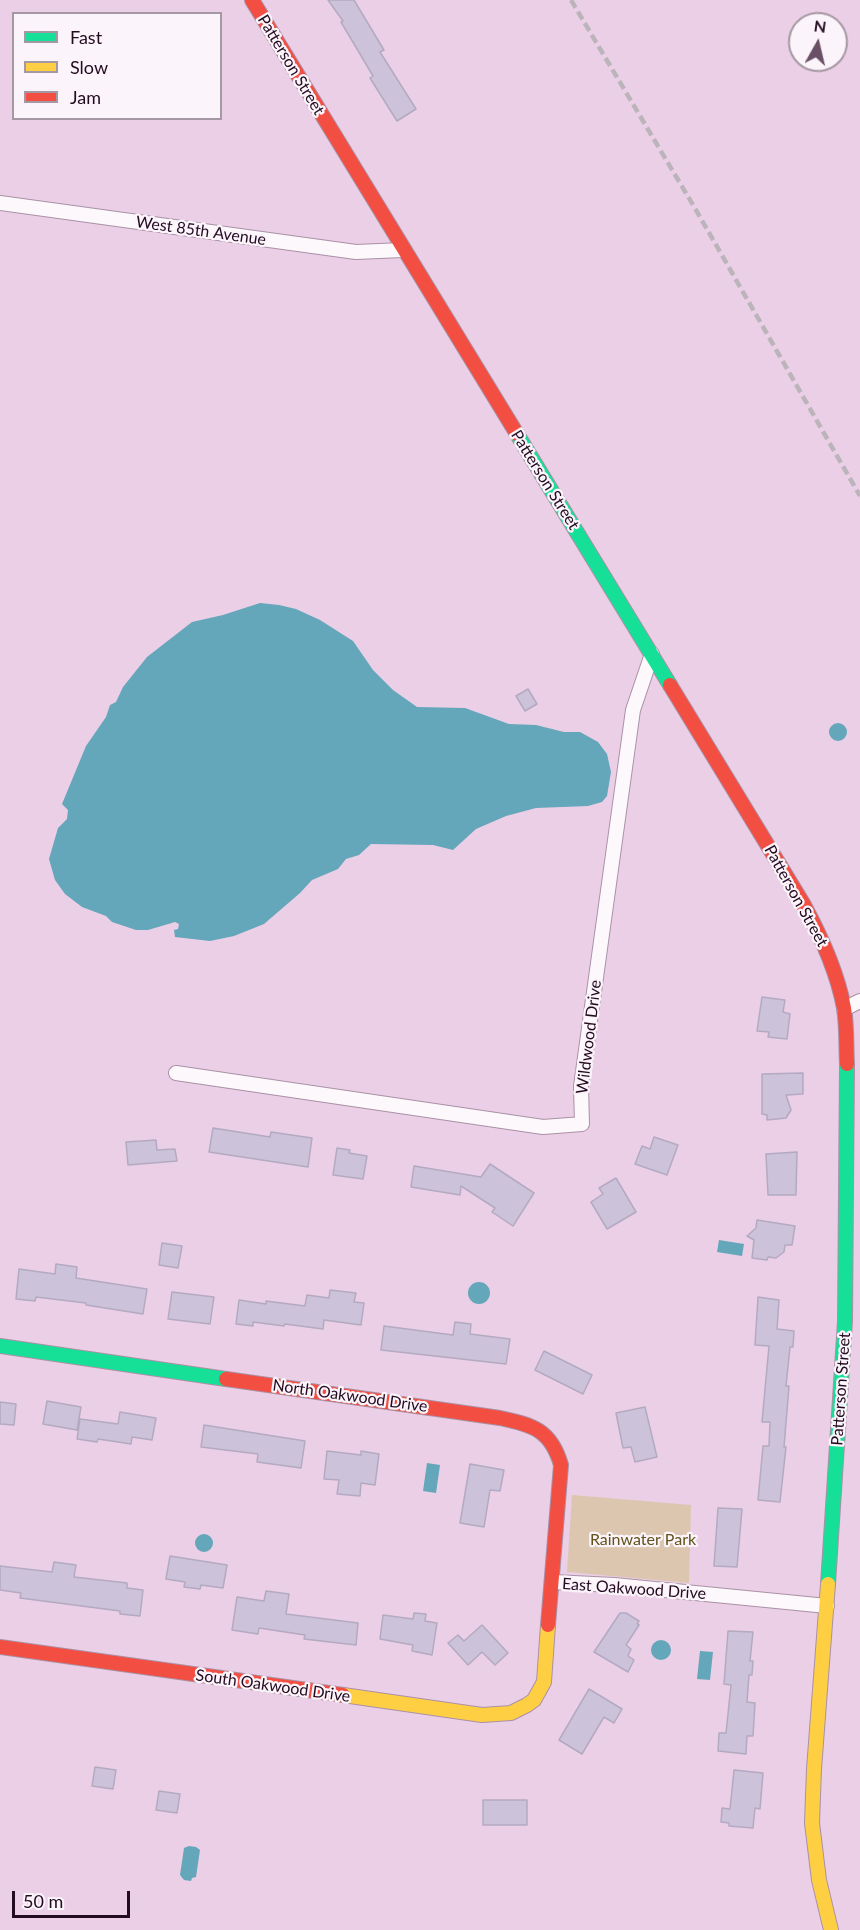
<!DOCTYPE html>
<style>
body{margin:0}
#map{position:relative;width:860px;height:1930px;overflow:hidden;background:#ebcfe6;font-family:Lato,sans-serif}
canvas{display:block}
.legend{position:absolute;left:12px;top:12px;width:210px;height:108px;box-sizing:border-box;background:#fbf4fa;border:2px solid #a597a3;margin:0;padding:8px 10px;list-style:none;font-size:18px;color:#230b20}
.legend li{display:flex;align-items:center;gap:12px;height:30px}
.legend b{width:30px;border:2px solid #a597a3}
.north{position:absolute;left:788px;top:12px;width:60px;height:60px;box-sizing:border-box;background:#fbf4fa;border:2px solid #a597a3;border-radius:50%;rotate:8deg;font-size:16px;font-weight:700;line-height:24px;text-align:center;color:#230b20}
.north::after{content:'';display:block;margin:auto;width:21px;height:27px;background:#695065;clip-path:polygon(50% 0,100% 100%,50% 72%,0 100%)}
.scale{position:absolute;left:12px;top:1891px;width:118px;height:27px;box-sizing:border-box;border:3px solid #230b20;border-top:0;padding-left:8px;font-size:18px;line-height:21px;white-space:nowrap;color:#230b20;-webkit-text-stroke:4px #fbf4fa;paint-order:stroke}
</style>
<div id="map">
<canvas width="860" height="1930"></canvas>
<ul class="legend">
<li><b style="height:8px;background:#16e098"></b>Fast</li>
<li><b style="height:8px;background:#ffcf43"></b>Slow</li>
<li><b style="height:8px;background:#f24e42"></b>Jam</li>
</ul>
<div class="north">N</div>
<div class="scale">50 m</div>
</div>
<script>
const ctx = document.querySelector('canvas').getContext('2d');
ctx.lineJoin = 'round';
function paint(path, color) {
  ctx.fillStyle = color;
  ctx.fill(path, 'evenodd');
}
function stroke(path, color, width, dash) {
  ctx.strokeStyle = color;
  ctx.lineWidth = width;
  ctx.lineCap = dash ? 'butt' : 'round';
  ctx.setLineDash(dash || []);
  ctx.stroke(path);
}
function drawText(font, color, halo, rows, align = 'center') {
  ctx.font = font + ' Lato,sans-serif';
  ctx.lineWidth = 4.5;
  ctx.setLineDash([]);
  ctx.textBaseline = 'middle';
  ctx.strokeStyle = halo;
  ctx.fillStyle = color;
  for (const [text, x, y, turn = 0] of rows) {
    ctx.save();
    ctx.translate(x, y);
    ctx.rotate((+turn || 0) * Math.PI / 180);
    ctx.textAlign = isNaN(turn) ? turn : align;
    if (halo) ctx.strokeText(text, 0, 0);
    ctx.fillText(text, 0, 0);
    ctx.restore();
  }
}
paint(new Path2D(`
 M 572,1495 L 691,1505 L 689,1583 L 567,1572 Z`), '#dcc6b0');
paint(new Path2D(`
 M 260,603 L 279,605 L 296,609 L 320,620 L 353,641 L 373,670 L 393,690 L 417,707 L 465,708 L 509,724 L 536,725 L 564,732 L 580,732 L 598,742 L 607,754 L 611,772 L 607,796 L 602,802 L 588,806 L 536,808 L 506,816 L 476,829 L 453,850 L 433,845 L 371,844 L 359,855 L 346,859 L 338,869 L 312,880 L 300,893 L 264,924 L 234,936 L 210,941 L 175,937 L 174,930 L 178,929 L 179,924 L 175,922 L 148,930 L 136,930 L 112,922 L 106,916 L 82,907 L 65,894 L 55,880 L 49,859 L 58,828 L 67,819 L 68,810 L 62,804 L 86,746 L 106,717 L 110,705 L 116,702 L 123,687 L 147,657 L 192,622 L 223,615 Z
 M829 732a9 9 0 1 1 18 0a9 9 0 1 1-18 0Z
 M 719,1240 L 744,1244 L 742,1256 L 717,1252 Z
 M468 1293a11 11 0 1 1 22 0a11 11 0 1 1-22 0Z
 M 427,1463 L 440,1465 L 436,1493 L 423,1491 Z
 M195 1543a9 9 0 1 1 18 0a9 9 0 1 1-18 0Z
 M651 1650a10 10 0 1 1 20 0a10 10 0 1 1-20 0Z
 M 700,1651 L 713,1652 L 710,1680 L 697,1679 Z
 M 189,1846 L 196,1847 L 200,1850 L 196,1877 L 192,1878 L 191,1881 L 184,1880 L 180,1875 L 184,1848 Z`), '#64a6ba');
const building = new Path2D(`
 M 328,0 L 354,0 L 384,50 L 380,52 L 416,109 L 397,121 L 370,78 L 373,76 L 341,22 L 343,21 Z
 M 528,689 L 537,704 L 525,711 L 516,696 Z
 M 762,997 L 785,1000 L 783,1012 L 790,1014 L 787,1039 L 768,1037 L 769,1032 L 757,1031 Z
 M 803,1073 L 803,1094 L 786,1095 L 791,1110 L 786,1118 L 767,1120 L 767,1115 L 762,1114 L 762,1074 Z
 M 213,1128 L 270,1137 L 271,1132 L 312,1138 L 308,1167 L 209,1152 Z
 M 654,1137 L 678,1145 L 667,1175 L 635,1164 L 642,1146 L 650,1149 Z
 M 156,1140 L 157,1150 L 175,1149 L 177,1161 L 128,1165 L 126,1142 Z
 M 337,1148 L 350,1150 L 349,1153 L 367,1156 L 363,1179 L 333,1175 Z
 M 797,1152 L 796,1195 L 768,1195 L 766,1154 Z
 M 490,1164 L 534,1193 L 513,1226 L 492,1212 L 495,1208 L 461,1186 L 460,1195 L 411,1187 L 414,1166 L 481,1177 Z
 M 616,1178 L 636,1212 L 607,1229 L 591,1202 L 603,1194 L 599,1188 Z
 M 757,1220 L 795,1226 L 792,1245 L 785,1245 L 784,1252 L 776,1258 L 768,1257 L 767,1260 L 752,1258 L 754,1240 L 747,1236 L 756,1228 Z
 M 162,1243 L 182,1246 L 178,1268 L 159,1265 Z
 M 56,1264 L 77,1267 L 76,1278 L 147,1289 L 143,1314 L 86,1305 L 86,1303 L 36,1297 L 35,1301 L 16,1299 L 19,1269 L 55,1274 Z
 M 330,1290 L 356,1293 L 354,1302 L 364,1303 L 361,1325 L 324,1320 L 323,1329 L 285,1324 L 284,1326 L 253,1322 L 253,1326 L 236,1324 L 239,1300 L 266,1304 L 266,1301 L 305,1306 L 307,1295 L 329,1298 Z
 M 172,1292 L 214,1297 L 210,1324 L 168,1319 Z
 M 758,1297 L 779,1300 L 777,1329 L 794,1331 L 793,1347 L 790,1347 L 786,1386 L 789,1386 L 784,1447 L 786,1447 L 780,1502 L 758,1500 L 763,1446 L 769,1446 L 770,1422 L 762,1422 L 769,1346 L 755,1345 Z
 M 455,1322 L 471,1324 L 470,1334 L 510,1339 L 506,1364 L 381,1350 L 384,1326 L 453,1335 Z
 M 544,1351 L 592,1375 L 583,1394 L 535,1370 Z
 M 47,1401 L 81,1407 L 77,1430 L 43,1424 Z
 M 0,1402 L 16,1404 L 14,1425 L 0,1424 Z
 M 645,1407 L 657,1457 L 635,1462 L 631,1447 L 623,1448 L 616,1413 Z
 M 120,1412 L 156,1418 L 152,1440 L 132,1437 L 131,1444 L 98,1439 L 97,1442 L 77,1439 L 80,1419 L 118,1424 Z
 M 204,1425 L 305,1441 L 301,1468 L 257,1462 L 258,1454 L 201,1447 Z
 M 327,1451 L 361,1455 L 361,1451 L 379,1454 L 375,1485 L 361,1483 L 360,1496 L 337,1494 L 339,1480 L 324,1479 Z
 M 470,1464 L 504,1470 L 500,1491 L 490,1490 L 484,1527 L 460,1523 Z
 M 718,1508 L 742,1509 L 737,1567 L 714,1566 Z
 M 170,1556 L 227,1565 L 223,1588 L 201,1585 L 200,1589 L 184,1587 L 185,1582 L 166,1579 Z
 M 54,1562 L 76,1565 L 74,1577 L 127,1583 L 127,1588 L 143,1590 L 140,1616 L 120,1614 L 120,1611 L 20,1598 L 21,1593 L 0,1590 L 0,1566 L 52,1572 Z
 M 266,1591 L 289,1594 L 286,1614 L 358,1623 L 356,1645 L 304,1639 L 305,1635 L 259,1628 L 258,1634 L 232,1630 L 237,1597 L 264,1601 Z
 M 414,1613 L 426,1614 L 425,1621 L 437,1623 L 432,1655 L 412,1651 L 413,1645 L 380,1639 L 383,1615 L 413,1619 Z
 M 620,1613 L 626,1613 L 639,1621 L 637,1624 L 639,1625 L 626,1645 L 631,1649 L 628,1656 L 634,1660 L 628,1672 L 594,1652 Z
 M 482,1625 L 508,1653 L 495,1665 L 482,1652 L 468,1665 L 448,1643 L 458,1635 L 464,1641 Z
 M 728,1631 L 753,1632 L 750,1661 L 753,1661 L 752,1675 L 749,1675 L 747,1702 L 755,1703 L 753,1736 L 747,1736 L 746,1754 L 718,1751 L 719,1733 L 726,1733 L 731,1685 L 724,1684 Z
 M 589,1689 L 622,1709 L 614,1723 L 604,1717 L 582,1754 L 559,1740 Z
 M 95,1767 L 116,1770 L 113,1789 L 92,1786 Z
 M 734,1770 L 763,1773 L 760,1809 L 755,1808 L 753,1828 L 729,1826 L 729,1823 L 721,1822 L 722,1808 L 730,1809 Z
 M 159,1791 L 180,1794 L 177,1813 L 156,1810 Z
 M 483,1800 L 527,1800 L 527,1825 L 483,1825 Z`);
paint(building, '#ccc2da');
stroke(building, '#b3aac1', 1.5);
const street = new Path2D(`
 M 0,203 L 356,252 L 403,250
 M 844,1009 L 860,1001
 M 176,1073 L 543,1127 L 582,1124 L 581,1086 L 633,710 L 652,654
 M 553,1582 L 614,1585 L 827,1606`);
const fast = new Path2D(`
 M 517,434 L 670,685
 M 0,1346 L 226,1379
 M 828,1584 L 845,1321 L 847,1064`);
const slow = new Path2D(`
 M 828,1584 L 814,1769 L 812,1823 L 819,1880 L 831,1930
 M 343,1695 L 482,1715 L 511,1713 L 527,1705 L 534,1700 L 544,1682 L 548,1625`);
const jam = new Path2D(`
 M 252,0 L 517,434
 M 670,685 L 804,905 C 822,938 837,971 844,1008 C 847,1026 846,1046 847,1064
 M 226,1379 L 500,1418 C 533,1425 551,1430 561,1465 L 548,1625
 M 0,1647 L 343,1695`);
stroke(street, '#aa91a6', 16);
stroke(fast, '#aa91a6', 16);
stroke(slow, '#aa91a6', 16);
stroke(jam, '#aa91a6', 16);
stroke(street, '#fcf8fb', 14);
stroke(fast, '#16e098', 14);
stroke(slow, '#ffcf43', 14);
stroke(jam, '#f24e42', 14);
stroke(new Path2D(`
 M 571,0 L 696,210 L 860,496`), '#bbb4ba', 4.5, [9, 4.5]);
drawText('16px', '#230b20', '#fbf4fa', [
 ["Patterson Street",291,65,59],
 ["West 85th Avenue",201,231,8],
 ["Patterson Street",545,480,58],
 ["Patterson Street",796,896,61],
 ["Wildwood Drive",589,1037,-83],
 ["Patterson Street",841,1389,-86],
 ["North Oakwood Drive",350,1396,8],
 ["East Oakwood Drive",634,1589,4],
 ["South Oakwood Drive",273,1686,8]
]);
drawText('16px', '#62521b', '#fbf4fa', [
 ["Rainwater Park",643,1540]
]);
</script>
